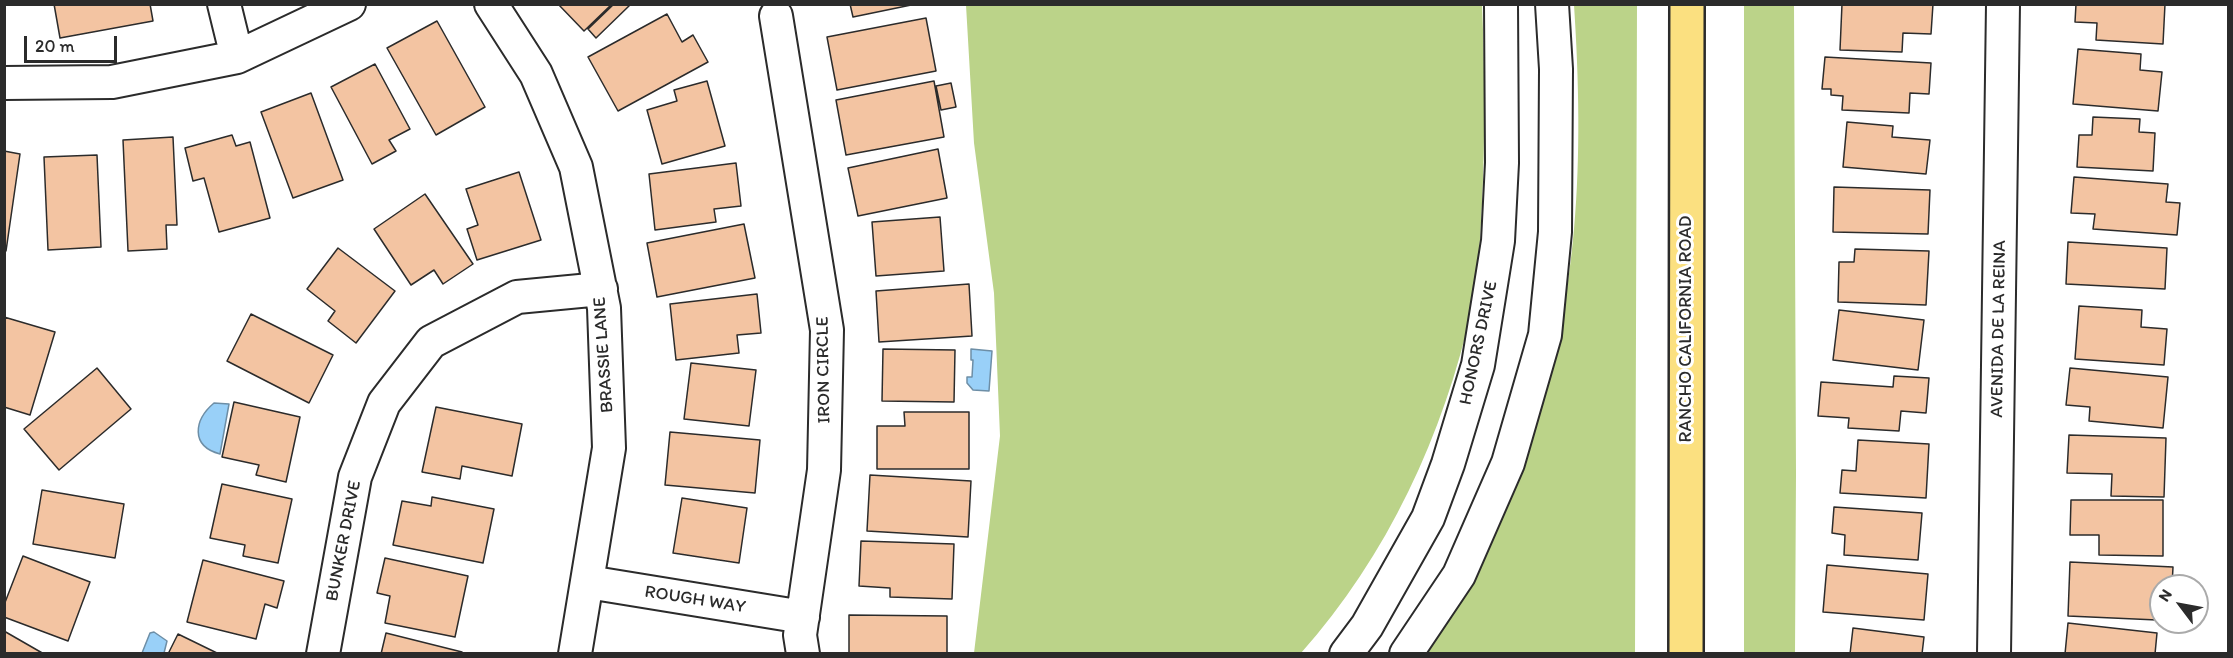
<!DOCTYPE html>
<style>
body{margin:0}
#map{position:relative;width:2233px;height:658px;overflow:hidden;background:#fff;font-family:Itim,sans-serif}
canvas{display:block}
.frame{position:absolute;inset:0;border:6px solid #2b2b2b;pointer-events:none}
.north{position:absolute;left:2149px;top:574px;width:60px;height:60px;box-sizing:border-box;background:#fff;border:2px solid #aaa;border-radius:50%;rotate:302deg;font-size:16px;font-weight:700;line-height:24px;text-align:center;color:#2b2b2b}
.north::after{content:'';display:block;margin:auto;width:21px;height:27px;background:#2b2b2b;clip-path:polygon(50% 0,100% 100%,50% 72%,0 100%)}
.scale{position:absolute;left:24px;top:36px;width:93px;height:27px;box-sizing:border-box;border:3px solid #2b2b2b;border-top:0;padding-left:8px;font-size:18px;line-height:21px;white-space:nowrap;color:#2b2b2b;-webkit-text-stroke:4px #fff;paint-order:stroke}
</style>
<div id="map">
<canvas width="2233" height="658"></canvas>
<div class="frame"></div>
<div class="north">N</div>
<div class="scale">20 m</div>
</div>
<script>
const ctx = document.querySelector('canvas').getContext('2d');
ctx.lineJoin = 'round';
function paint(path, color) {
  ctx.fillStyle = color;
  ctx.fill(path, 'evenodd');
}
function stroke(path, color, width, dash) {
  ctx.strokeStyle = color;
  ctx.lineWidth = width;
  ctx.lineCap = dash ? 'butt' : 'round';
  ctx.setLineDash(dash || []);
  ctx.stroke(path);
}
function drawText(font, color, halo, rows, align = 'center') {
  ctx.font = font + ' Itim,sans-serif';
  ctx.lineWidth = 6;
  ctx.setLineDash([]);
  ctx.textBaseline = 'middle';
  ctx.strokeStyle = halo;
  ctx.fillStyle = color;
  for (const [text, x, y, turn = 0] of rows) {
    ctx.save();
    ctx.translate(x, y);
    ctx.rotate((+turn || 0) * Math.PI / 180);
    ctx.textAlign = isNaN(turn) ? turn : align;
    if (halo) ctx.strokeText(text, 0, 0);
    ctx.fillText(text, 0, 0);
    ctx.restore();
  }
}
paint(new Path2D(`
 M 966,5 L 1482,5 C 1485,71 1485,138 1482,204 C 1480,238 1479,275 1472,308 C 1444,434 1387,557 1301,653 L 974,653 L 1000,436 L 994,293 L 974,143 Z
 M 1574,5 L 1637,5 L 1635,653 L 1425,654 C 1453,602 1483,551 1508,498 C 1516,482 1521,464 1527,447 C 1580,302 1584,157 1574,5 Z
 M 1744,5 L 1794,5 L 1796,474 L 1795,653 L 1744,653 Z`), '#bbd389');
const water = new Path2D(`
 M 971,349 L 992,351 L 989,391 L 973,390 L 967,383 L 967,377 L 972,377 L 973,360 L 971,360 Z
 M 214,403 L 229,404 L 220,454 C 190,446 194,420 214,403 Z
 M 154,632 L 167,641 L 164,653 L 142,653 L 150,633 Z`);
paint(water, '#99d0f8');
stroke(water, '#6d8ea6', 1.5);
const building = new Path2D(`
 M 54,4 L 150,4 L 153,21 L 60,38 Z
 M 558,4 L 612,4 L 584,31 Z
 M 614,4 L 630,5 L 596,38 L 588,29 Z
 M 850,4 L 916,4 L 853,17 Z
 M 1842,4 L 1933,4 L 1931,34 L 1903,33 L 1902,52 L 1840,50 Z
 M 2076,4 L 2165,4 L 2163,44 L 2096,40 L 2097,23 L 2075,22 Z
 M 667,14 L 682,42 L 693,35 L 708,62 L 618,111 L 588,57 Z
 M 926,18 L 936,71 L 837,90 L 827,37 Z
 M 437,21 L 485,107 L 436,135 L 387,48 Z
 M 2078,49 L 2141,54 L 2140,70 L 2162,72 L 2158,111 L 2073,104 Z
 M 1825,57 L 1931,63 L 1929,94 L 1910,93 L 1909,113 L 1842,110 L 1843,96 L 1831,95 L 1831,89 L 1822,89 Z
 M 375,64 L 410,129 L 389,140 L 396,151 L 372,164 L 331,87 Z
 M 707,81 L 725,146 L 662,164 L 647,110 L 677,101 L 674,90 Z
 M 934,81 L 944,137 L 846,155 L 836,100 Z
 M 951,83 L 956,107 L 941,110 L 936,86 Z
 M 311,93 L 343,180 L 293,198 L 261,112 Z
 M 2093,117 L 2140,119 L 2139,132 L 2155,133 L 2153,171 L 2077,167 L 2079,135 L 2092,135 Z
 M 1847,122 L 1893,126 L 1892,137 L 1930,140 L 1926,174 L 1843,167 Z
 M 232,135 L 236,146 L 250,142 L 270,218 L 219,232 L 204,178 L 193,181 L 185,148 Z
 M 173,137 L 177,225 L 166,225 L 167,249 L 128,251 L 123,140 Z
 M 938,149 L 947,198 L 858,216 L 848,168 Z
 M 4,151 L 20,154 L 6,251 L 4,251 Z
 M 97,155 L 101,247 L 48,250 L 44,157 Z
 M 736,163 L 741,206 L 714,209 L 716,222 L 655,230 L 649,174 Z
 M 519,172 L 541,240 L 477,260 L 467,229 L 478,225 L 466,189 Z
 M 2074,177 L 2168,184 L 2166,202 L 2180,203 L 2177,235 L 2093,229 L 2095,214 L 2071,213 Z
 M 1834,187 L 1930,190 L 1928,234 L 1833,232 Z
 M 425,194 L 473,264 L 443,284 L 434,270 L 411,285 L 374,229 Z
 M 940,217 L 944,271 L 876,276 L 872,222 Z
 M 744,224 L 755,278 L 657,297 L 647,243 Z
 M 2068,242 L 2167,248 L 2165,289 L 2066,284 Z
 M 338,248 L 395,291 L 356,343 L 328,321 L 335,311 L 307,289 Z
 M 1855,249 L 1929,251 L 1926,305 L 1838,302 L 1839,262 L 1854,262 Z
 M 969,284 L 972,336 L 879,342 L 876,291 Z
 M 757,294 L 761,333 L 737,335 L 739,353 L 676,360 L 670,304 Z
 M 2079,306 L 2142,310 L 2141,327 L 2167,329 L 2164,365 L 2075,359 Z
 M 1839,310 L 1924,320 L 1918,370 L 1833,360 Z
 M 251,314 L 333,355 L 309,403 L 227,361 Z
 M 4,317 L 55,332 L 30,415 L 4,407 Z
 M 883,349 L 955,350 L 954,402 L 882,401 Z
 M 691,363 L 756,370 L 749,426 L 684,419 Z
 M 97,368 L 131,409 L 59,470 L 24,429 Z
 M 2070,368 L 2168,377 L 2163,428 L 2089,421 L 2090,407 L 2066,405 Z
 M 1894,376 L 1929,378 L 1926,413 L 1901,411 L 1899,431 L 1848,428 L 1849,418 L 1818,416 L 1821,382 L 1893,387 Z
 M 234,402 L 300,417 L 286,482 L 256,475 L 259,465 L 222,457 Z
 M 436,407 L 522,424 L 512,476 L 462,466 L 460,479 L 422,472 Z
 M 904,412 L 969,412 L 969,469 L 877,469 L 877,426 L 905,426 Z
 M 670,432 L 760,440 L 755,493 L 665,485 Z
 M 2069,435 L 2166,438 L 2164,497 L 2111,496 L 2112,474 L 2067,473 Z
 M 1858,440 L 1929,444 L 1926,498 L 1840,493 L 1842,470 L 1856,471 Z
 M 870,475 L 971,481 L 968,537 L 867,531 Z
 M 222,484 L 292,499 L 278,563 L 243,556 L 245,545 L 210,538 Z
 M 42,490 L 124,504 L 115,558 L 33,544 Z
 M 432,497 L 494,509 L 483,563 L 393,545 L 402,501 L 431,506 Z
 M 682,498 L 747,508 L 739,563 L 673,553 Z
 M 2071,500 L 2163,500 L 2163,556 L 2099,555 L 2099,535 L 2070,535 Z
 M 1834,507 L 1922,513 L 1918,560 L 1844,555 L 1845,535 L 1832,533 Z
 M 861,541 L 954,544 L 952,599 L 890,597 L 890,588 L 859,586 Z
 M 23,556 L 90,582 L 68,641 L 4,617 L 4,605 Z
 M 385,558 L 468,576 L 455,637 L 385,623 L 390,596 L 377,593 Z
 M 203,560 L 284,581 L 277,608 L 265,604 L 256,639 L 187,622 Z
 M 2070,562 L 2173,567 L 2172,586 L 2161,586 L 2157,620 L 2068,616 Z
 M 1827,565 L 1928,574 L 1924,620 L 1823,612 Z
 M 849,615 L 947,616 L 947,654 L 849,654 Z
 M 2068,623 L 2157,633 L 2155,654 L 2065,654 Z
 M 1853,628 L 1924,637 L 1922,654 L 1850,654 Z
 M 4,631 L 44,654 L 4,654 Z
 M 386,633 L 462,652 L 462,654 L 381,654 Z
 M 178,634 L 219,654 L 168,654 Z`);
paint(building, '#f3c4a2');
stroke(building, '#2b2b2b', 1.5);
const minor = new Path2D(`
 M 224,4 L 237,57
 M 491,4 L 536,74 L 576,167 L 604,308 L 609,448 L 575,654
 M 776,16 L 827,330 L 824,470 L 800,635 L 803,654
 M 4,83 L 112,82 L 237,57 L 349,4
 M 588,582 L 803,617
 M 323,654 L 355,477 L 384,403 L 431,342 L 517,297 L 601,289
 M 1346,654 L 1367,626 L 1428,518 L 1448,464 L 1478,365 L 1498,241 L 1502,163 L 1501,4
 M 1406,654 L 1459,575 L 1508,463 L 1545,335 L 1555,232 L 1556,69 L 1552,4
 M 1994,654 L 2003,4`);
const major = new Path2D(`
 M 1686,654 L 1687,4`);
stroke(minor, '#2b2b2b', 36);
stroke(major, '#2b2b2b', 38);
stroke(minor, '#fff', 32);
stroke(major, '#fbe080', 33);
drawText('18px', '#2b2b2b', '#fff', [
 ["RANCHO CALIFORNIA ROAD",1686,329,-90],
 ["AVENIDA DE LA REINA",1999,329,-89],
 ["HONORS DRIVE",1479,343,-78],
 ["BRASSIE LANE",604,355,-94],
 ["IRON CIRCLE",824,370,-91],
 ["BUNKER DRIVE",344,541,-79],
 ["ROUGH WAY",695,600,9]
]);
</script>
